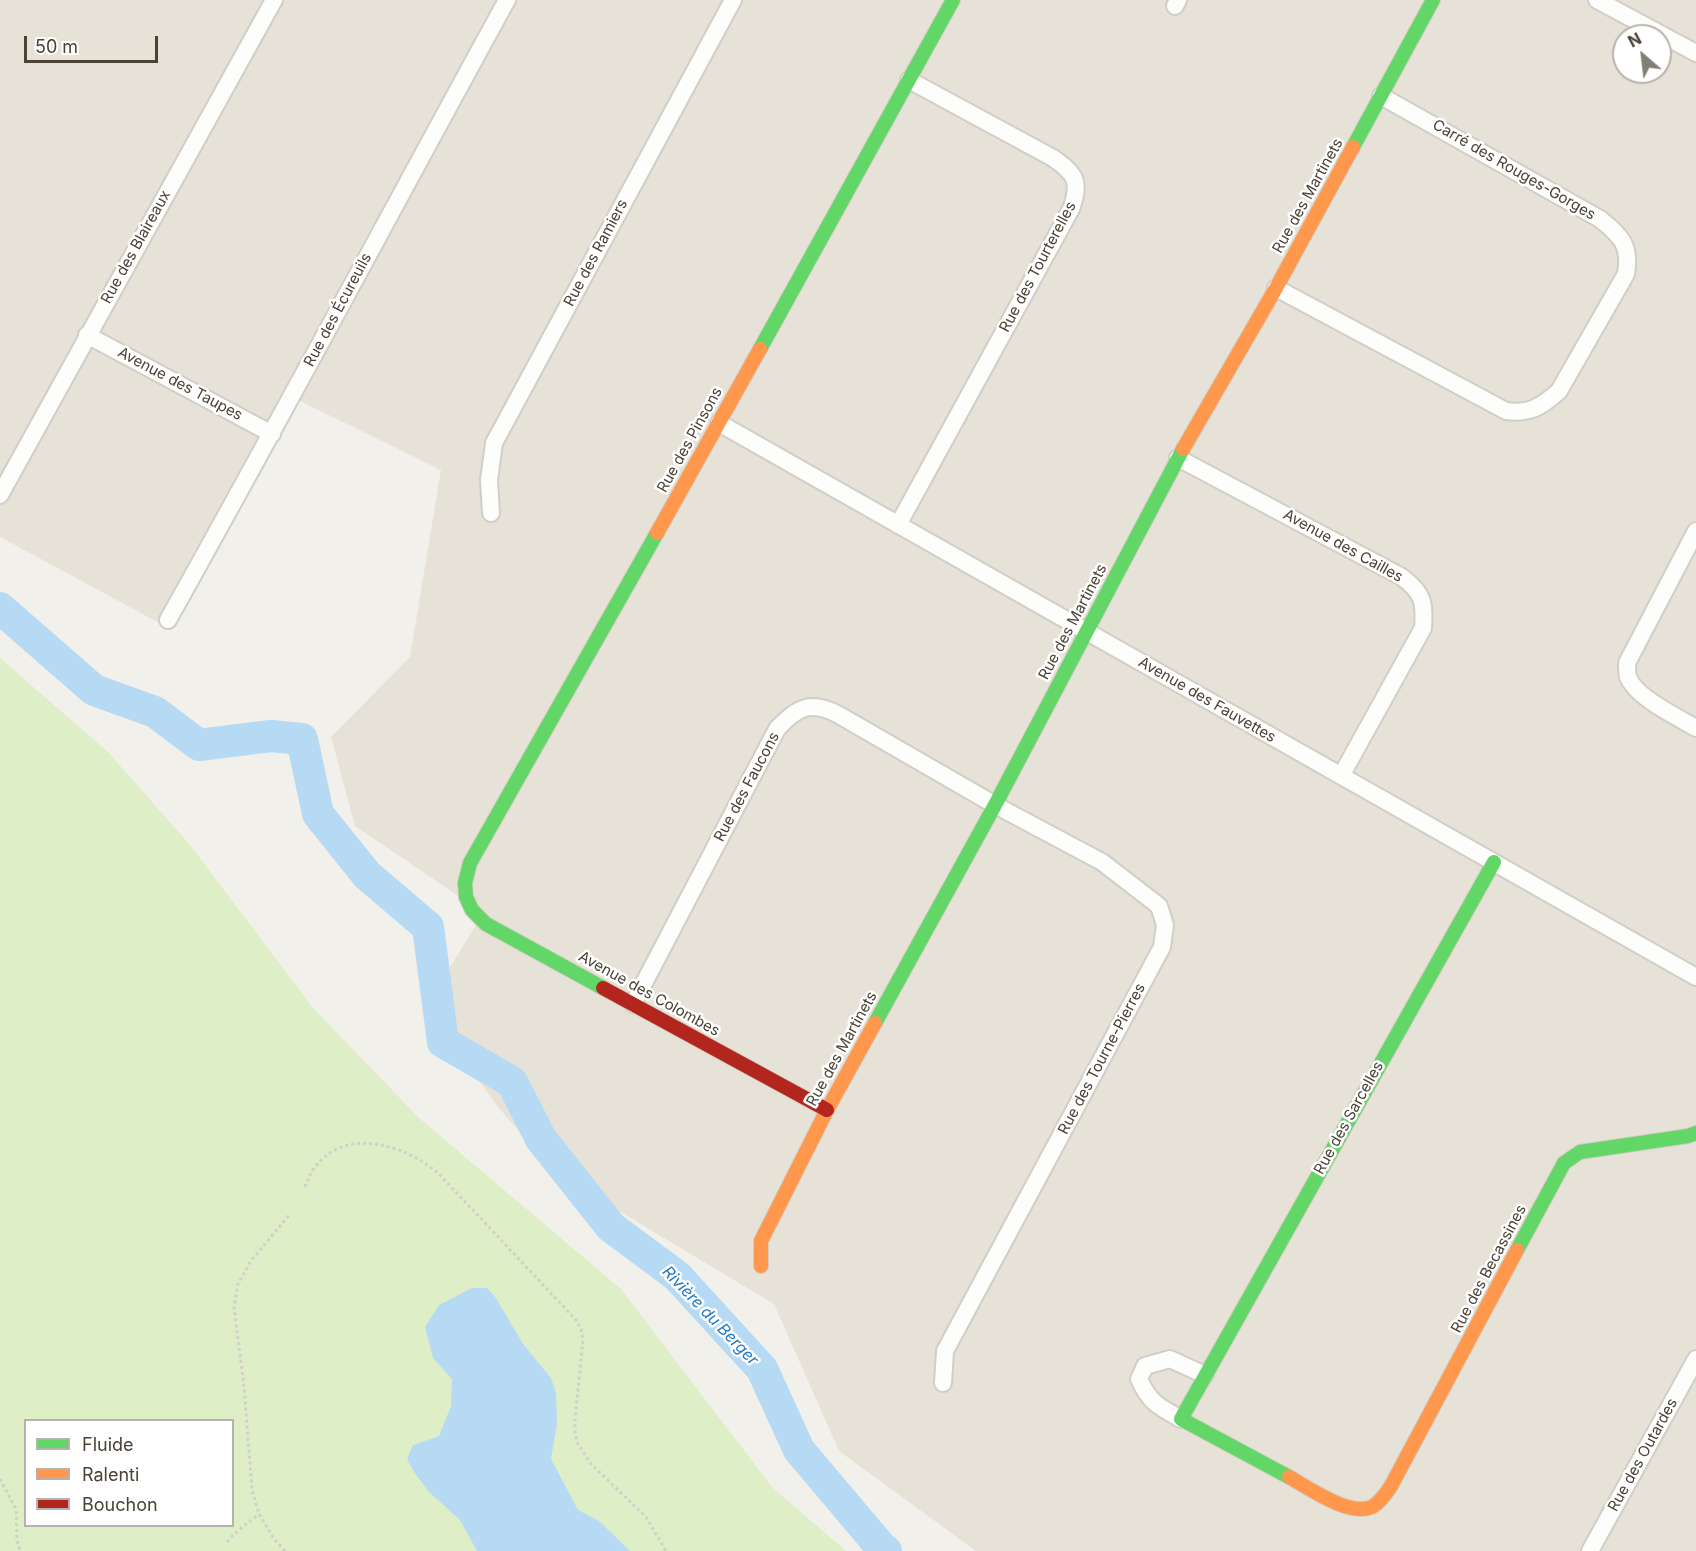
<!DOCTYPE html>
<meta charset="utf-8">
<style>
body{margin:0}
#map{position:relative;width:1696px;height:1551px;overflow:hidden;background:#f2f0ea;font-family:Inter,sans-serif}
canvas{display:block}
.legend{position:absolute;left:24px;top:1419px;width:210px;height:108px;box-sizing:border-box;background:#fff;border:2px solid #b6b3ae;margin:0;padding:8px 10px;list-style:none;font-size:18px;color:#494235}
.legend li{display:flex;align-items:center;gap:12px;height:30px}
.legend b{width:30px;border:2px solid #b6b3ae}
.north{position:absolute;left:1612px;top:24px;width:60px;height:60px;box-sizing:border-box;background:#fff;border:2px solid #b6b3ae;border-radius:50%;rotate:332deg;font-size:16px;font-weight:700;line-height:24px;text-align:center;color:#494235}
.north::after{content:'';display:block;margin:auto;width:21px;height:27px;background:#847f74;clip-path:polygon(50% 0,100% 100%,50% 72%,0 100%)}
.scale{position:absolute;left:24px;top:36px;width:134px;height:27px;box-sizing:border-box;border:3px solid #494235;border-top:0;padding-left:8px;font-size:18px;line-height:21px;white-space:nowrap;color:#494235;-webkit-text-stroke:4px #fff;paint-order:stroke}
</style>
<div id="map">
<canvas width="1696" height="1551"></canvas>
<ul class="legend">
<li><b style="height:8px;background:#63d668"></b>Fluide</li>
<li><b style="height:8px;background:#ff974d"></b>Ralenti</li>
<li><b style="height:8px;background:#b3261e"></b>Bouchon</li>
</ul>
<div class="north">N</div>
<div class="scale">50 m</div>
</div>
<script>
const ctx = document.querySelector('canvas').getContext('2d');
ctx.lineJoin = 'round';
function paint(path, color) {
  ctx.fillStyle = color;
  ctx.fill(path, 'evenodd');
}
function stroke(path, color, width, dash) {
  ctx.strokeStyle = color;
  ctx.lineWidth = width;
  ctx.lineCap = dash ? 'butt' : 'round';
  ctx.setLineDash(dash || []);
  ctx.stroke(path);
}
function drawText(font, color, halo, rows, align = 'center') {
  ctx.font = font + ' Inter,sans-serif';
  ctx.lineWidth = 5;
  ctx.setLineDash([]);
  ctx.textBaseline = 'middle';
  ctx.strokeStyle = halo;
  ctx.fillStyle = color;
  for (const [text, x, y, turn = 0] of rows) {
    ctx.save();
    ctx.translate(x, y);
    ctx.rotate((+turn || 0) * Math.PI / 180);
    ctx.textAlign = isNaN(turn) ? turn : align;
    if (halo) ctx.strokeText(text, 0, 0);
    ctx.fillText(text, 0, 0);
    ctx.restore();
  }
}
paint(new Path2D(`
 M 0,0 L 1696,0 L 1696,1551 L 976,1551 L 839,1451 L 774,1304 L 599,1199 L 568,1188 L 497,1106 L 449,1037 L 422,1013 L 479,920 L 463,899 L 355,826 L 331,737 L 410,657 L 441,470 L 292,397 L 165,626 L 0,537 ZM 1624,36 L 1660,36 L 1660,72 L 1624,72 Z`), '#e7e2d7');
paint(new Path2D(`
 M 0,658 L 109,753 L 190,845 L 313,1008 L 419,1118 L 621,1289 L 772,1487 L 846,1551 L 0,1551 ZM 26,1420 L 232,1420 L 232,1526 L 26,1526 Z`), '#deefc7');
paint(new Path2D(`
 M 472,1288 L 487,1288 L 496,1298 L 523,1344 L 551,1378 L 556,1393 L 557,1424 L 551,1459 L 578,1510 L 599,1521 L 630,1551 L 477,1551 L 460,1520 L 429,1492 L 414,1472 L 407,1459 L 413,1445 L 439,1436 L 451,1406 L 452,1379 L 433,1358 L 425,1327 L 439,1305 Z`), '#b6daf4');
stroke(new Path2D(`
 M 0,608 L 94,690 L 155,712 L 199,745 L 271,736 L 302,739 L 318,814 L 367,875 L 428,927 L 443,1042 L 512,1082 L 541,1139 L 611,1227 L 677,1276 L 762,1369 L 799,1450 L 881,1547 L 886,1551`), '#b6daf4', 32);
const street = new Path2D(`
 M 1597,0 L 1696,53
 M 1175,6 L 1178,0
 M 1276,288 L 1506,411 C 1530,414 1541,407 1559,391 L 1626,274 C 1631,245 1621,236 1600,219 L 1381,96
 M 87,335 L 272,434
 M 719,423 L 1696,977
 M 1178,458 L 1402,577 C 1423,593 1425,602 1423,628 L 1341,776
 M 0,495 L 274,0
 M 491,513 L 489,480 L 494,443 L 733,0
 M 898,525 L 1071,209 C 1081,182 1076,174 1053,158 L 909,80
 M 1696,531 L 1627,663 C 1627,667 1627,673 1628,677 C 1636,698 1678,717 1696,728
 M 168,620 C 283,415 394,206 507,0
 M 633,1004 L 777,729 C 797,707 811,700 839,715 L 995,805 L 1102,862 L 1159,906 L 1165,925 L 1162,947 L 945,1351 L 943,1383
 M 1181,1419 C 1159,1407 1149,1402 1139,1379 L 1145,1366 L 1170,1359 L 1205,1375
 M 1590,1551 L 1696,1359`);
const fast = new Path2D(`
 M 1353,147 L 1433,0
 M 760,349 L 953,0
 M 603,988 L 486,924 L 472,910 L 466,897 L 465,883 L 470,863 L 657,533
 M 875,1023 L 995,805 L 1183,449
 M 1517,1250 L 1564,1163 L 1580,1152 L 1688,1136 L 1696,1133
 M 1289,1477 L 1181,1419 L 1494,862`);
const slow = new Path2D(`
 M 1183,449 L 1276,288 L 1353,147
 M 657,533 L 760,349
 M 761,1266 L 761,1241 L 827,1110 L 875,1023
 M 1289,1477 C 1309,1488 1349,1517 1372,1507 C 1380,1502 1386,1494 1391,1486 L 1517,1250`);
const jam = new Path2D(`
 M 603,988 L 827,1110`);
stroke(street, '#d0cec7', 20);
stroke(fast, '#d2cdc0', 16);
stroke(slow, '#d2cdc0', 16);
stroke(jam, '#d2cdc0', 16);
stroke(new Path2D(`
 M 305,1187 C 327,1123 399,1139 439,1174 L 577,1321 L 581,1329 L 583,1340 L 575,1419 L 575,1433 L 578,1444 L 591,1464 L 646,1517 L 666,1551
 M 0,1479 L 16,1509 L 17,1540 L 20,1551
 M 227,1542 C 236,1531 248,1523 259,1514
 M 285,1551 L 274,1539 L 259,1514 L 252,1490 L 244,1386 L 234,1307 L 238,1284 L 251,1261 L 290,1214`), '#d2d0ca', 3, [3, 3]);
stroke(street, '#fdfdfc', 16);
stroke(fast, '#63d668', 14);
stroke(slow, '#ff974d', 14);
stroke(jam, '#b3261e', 14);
drawText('15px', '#494235', '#fff', [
 ["Carré des Rouges-Gorges",1514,170,30],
 ["Rue des Martinets",1308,196,-61],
 ["Rue des Blaireaux",136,247,-61],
 ["Rue des Ramiers",596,253,-62],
 ["Rue des Tourterelles",1038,267,-62],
 ["Rue des Écureuils",338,310,-62],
 ["Avenue des Taupes",180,384,28],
 ["Rue des Pinsons",690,440,-61],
 ["Avenue des Cailles",1343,546,29],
 ["Rue des Martinets",1073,622,-62],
 ["Avenue des Fauvettes",1207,700,30],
 ["Rue des Faucons",747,787,-62],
 ["Avenue des Colombes",649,994,29],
 ["Rue des Martinets",842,1049,-61],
 ["Rue des Tourne-Pierres",1102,1059,-62],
 ["Rue des Sarcelles",1349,1118,-61],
 ["Rue des Becassines",1489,1269,-62],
 ["Rue des Outardes",1643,1455,-61]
]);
drawText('italic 16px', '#2178c2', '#fff', [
 ["Rivière du Berger",710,1316,46]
]);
</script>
